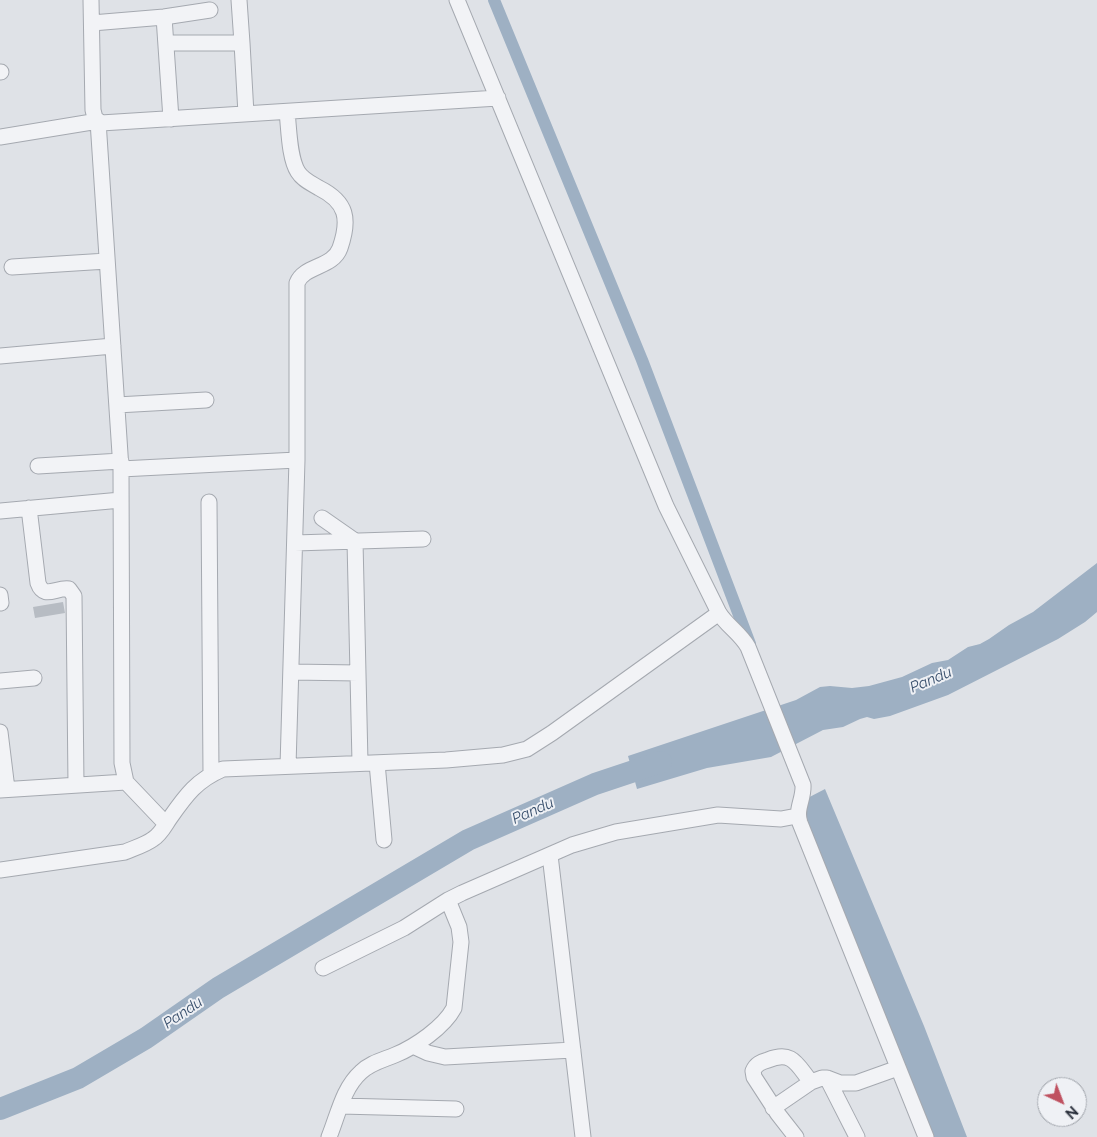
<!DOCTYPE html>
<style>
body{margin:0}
#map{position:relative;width:1097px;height:1137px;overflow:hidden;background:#dfe2e7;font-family:Raleway,sans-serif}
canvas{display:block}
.north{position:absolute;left:1037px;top:1077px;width:50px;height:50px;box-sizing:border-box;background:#eff1f5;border:1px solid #a0a4ab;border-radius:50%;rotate:137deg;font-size:14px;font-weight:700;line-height:20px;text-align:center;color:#2a303c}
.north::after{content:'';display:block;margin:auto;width:18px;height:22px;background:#bf5160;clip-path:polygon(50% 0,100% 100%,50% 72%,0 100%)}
</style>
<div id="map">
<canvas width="1097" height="1137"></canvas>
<div class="north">N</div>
</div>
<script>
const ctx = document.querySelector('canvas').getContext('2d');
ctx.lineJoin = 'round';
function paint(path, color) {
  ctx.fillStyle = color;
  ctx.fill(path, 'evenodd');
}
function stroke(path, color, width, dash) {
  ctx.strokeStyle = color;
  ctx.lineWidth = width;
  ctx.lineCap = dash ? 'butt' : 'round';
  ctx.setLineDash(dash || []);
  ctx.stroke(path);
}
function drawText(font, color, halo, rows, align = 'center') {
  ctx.font = font + ' Raleway,sans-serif';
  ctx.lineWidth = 4;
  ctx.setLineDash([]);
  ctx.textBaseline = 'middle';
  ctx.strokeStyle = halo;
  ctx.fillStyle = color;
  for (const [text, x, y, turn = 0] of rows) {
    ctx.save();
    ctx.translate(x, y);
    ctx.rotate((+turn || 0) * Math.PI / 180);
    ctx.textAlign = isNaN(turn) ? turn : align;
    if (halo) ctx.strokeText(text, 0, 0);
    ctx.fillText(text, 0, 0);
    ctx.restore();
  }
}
paint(new Path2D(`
 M 1097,563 L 1097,612 L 1085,622 L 1058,639 L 948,695 L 890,716 L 874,719 L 867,717 L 860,719 L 843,727 L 823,730 L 771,757 L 707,768 L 637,789 L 628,756 L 796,700 L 820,687 L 830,686 L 852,688 L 869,686 L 902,677 L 932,663 L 948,660 L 968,647 L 980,644 L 989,639 L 1009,625 L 1033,612 Z
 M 825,789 L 924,1026 L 967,1137 L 932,1137 L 798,803 Z`), '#9eb0c3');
stroke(new Path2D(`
 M 494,0 L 642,360 L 750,644`), '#9eb0c3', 12);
stroke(new Path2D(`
 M 0,1109 L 78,1078 L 146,1038 L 218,988 L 468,840 L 595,784 L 661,762`), '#9eb0c3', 22);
paint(new Path2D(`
 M 63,602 L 65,613 L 35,618 L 33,607 Z`), '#b7bcc3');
const minor = new Path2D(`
 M 91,0 L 93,110 L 95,118 L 101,123 L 498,98
 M 239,0 L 242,43
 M 457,0 L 666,506 L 719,613 C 727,626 740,633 748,647 L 803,785 C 804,799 795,809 800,823 L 926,1137
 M 164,17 L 171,119
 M 92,23 L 164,17 L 210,10
 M 166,43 L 242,43 L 246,114
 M 0,72 L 1,72
 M 287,112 C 289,128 289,158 298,172 C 303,180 311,183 319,188 C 347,202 350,219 340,248 C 333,268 304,265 297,283 L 297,460 L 288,766
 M 0,137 L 98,121 L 121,469 L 122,763 L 126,782 L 166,824
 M 12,267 L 107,261
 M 0,356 L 113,346
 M 117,405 L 206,400
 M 38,466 L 121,461
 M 121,469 L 297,460
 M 209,502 L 211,774
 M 29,508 L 38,583 C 44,600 56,587 69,589 L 74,596 L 76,785
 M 0,511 L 121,500
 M 322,518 L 355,541 L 360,763
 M 295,543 L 423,539
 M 0,595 L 1,603
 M 291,672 L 358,673
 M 0,681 L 34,678
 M 0,732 L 7,789
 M 377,763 L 384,840
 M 0,790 L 126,782
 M 550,855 L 583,1137
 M 0,870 L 125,852 C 134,848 145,845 153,839 C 161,834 165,825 170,818 C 186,795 197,780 223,769 L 446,760 L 503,755 L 527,749 L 552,733 L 719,613
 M 323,968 L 404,928 L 448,900
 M 413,1046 L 428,1053 L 445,1057 L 573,1050
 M 827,1078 L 857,1137
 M 341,1106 L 456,1109
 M 773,1108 L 811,1082
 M 329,1137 C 338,1115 343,1088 361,1072 C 370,1063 383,1060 395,1055 C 415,1047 444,1027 454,1008 L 461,942 L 459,927 L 448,900 L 462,893 L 572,845 L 616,832 L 718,815 L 781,819 L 797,816
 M 796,1137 L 778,1114 L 754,1077 L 753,1071 C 756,1064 761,1062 768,1060 C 793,1050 797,1065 811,1082 L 822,1078 L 827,1078 L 840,1083 L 856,1083 L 898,1068`);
stroke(minor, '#a5a9b0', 17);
stroke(minor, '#f2f3f6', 15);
drawText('italic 15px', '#384f6c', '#eff1f5', [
 ["Pandu",931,680,-23],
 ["Pandu",533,811,-24],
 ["Pandu",183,1013,-34]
]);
</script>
